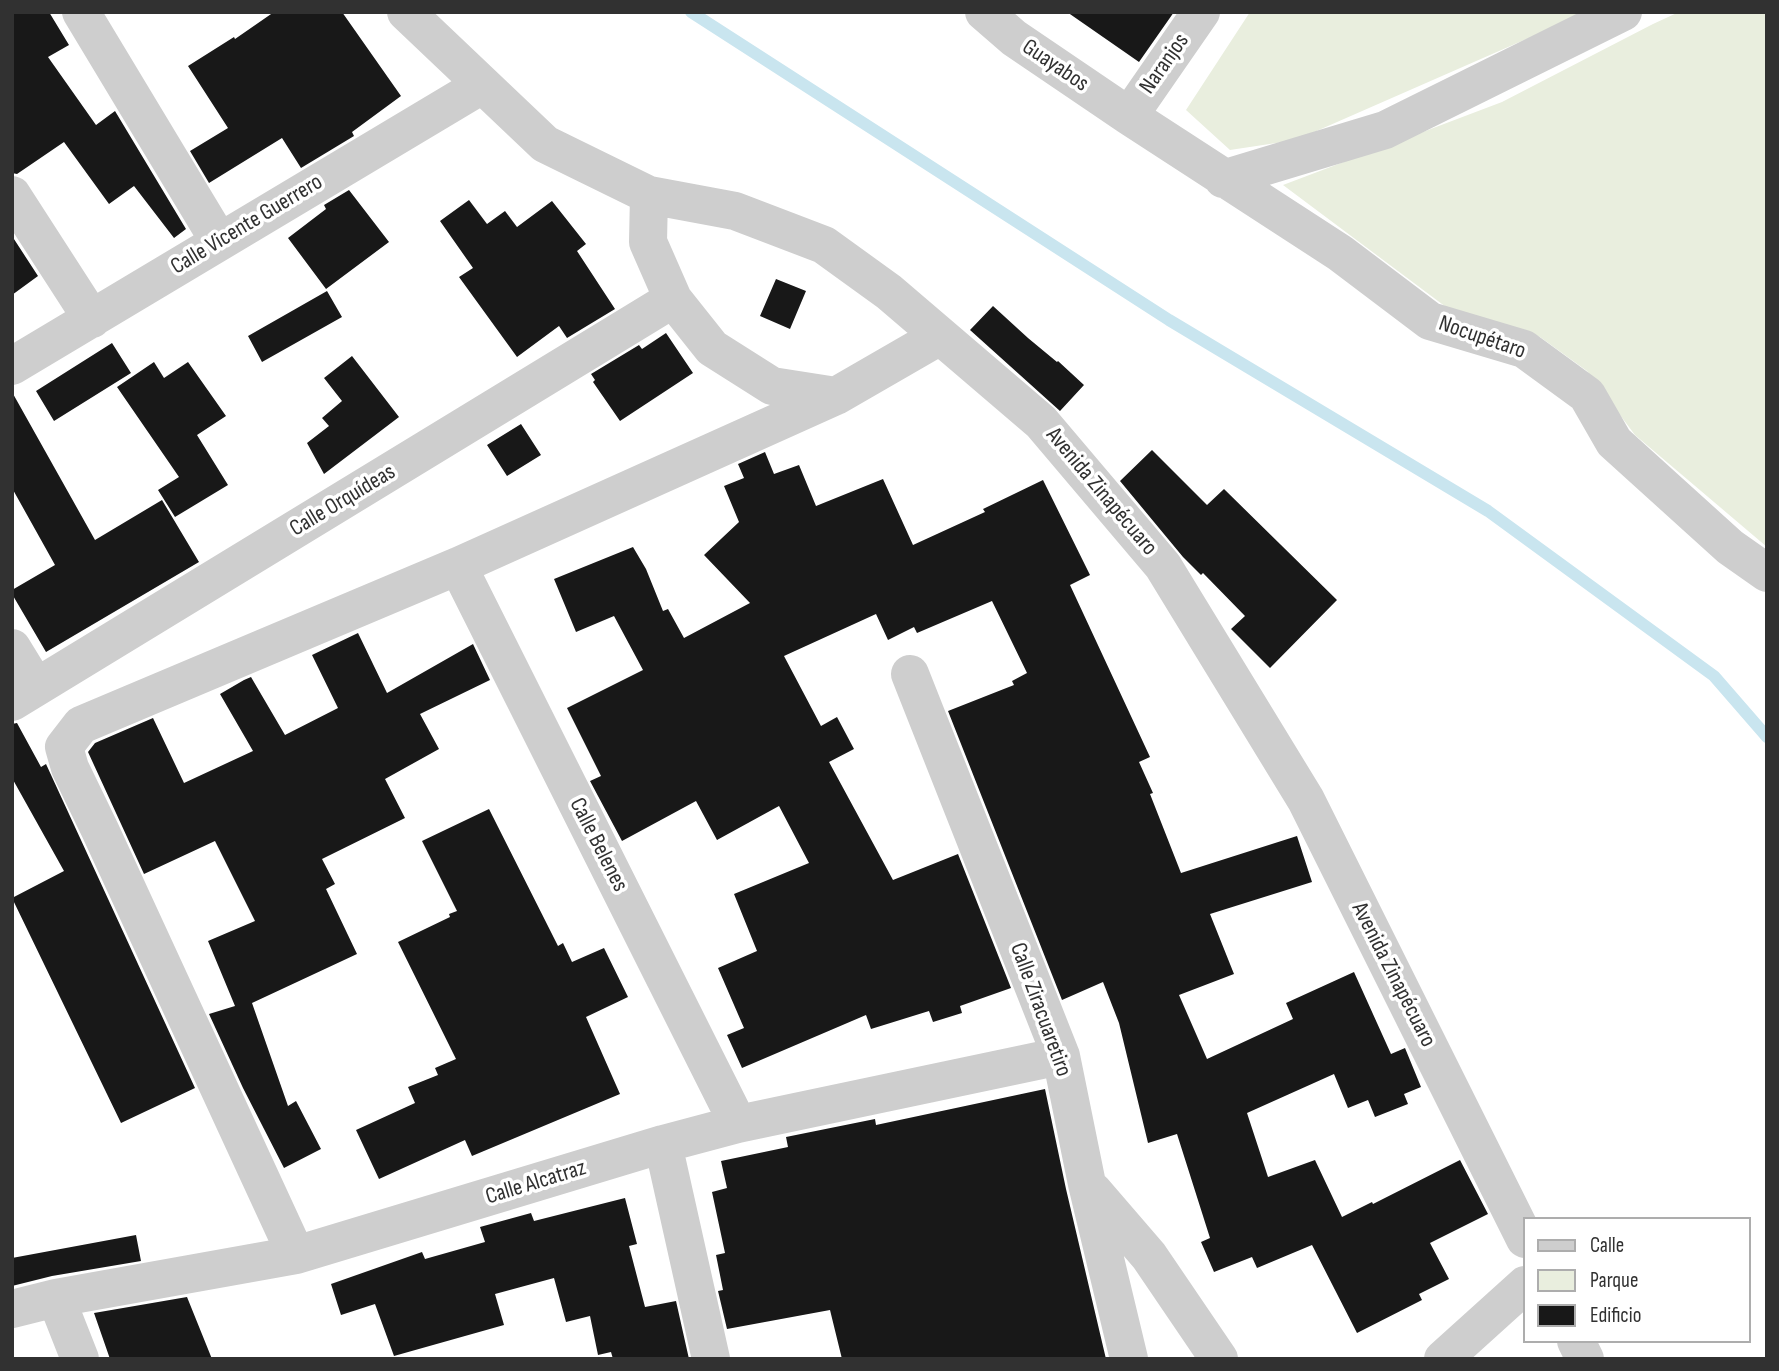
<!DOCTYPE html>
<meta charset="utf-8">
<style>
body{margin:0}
#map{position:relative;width:1779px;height:1371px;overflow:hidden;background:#fff;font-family:"Sofia Sans Condensed",sans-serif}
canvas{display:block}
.frame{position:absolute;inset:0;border:14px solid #313131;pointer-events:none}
.legend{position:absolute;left:1523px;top:1217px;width:228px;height:126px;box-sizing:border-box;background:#fff;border:2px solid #adadad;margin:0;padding:9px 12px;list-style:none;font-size:21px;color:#313131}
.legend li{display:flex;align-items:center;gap:14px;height:35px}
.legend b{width:35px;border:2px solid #adadad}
</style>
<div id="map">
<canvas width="1779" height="1371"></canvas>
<div class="frame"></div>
<ul class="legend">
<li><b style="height:9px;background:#cecece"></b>Calle</li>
<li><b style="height:19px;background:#e9eede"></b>Parque</li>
<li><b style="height:19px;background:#181818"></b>Edificio</li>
</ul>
</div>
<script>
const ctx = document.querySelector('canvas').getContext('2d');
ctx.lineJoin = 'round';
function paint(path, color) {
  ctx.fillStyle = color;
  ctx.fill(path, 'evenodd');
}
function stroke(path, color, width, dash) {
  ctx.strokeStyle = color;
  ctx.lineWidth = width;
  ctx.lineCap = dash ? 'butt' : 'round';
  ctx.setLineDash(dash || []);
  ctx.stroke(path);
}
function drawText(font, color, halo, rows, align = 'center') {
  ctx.font = font + ' "Sofia Sans Condensed",sans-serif';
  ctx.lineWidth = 7;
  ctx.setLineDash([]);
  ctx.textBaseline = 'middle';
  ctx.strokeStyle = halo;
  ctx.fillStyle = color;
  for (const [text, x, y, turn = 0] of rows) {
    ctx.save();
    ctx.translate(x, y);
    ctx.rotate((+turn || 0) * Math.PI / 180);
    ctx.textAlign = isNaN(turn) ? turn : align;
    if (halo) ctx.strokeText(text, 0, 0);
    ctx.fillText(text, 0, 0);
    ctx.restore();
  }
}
paint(new Path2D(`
 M 1250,12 L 1588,12 L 1296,140 L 1230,150 L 1186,110 Z
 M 1679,12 L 1767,12 L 1767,547 L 1635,435 L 1587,371 L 1540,337 L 1446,307 L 1283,185 L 1502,102 L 1653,24 Z`), '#e9eede');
stroke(new Path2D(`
 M 691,12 L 1169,320 L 1488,511 L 1714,676 L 1767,737`), '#c9e5ef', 12);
paint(new Path2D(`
 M 12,12 L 49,12 L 69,45 L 48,57 L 96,125 L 115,111 L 186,229 L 174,238 L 134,186 L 109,204 L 64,142 L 17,174 L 12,173 Z
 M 274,12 L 342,12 L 401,96 L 352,132 L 354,136 L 301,168 L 282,138 L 209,183 L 190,151 L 228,128 L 188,66 L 234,37 L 235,39 Z
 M 1067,12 L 1174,12 L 1139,62 Z
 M 349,190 L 389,242 L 326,289 L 288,238 L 326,209 L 324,205 Z
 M 469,200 L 487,224 L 505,211 L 517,227 L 552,201 L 586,244 L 577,251 L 615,309 L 567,338 L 559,326 L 517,357 L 459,277 L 473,268 L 440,221 Z
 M 12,236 L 38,276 L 12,295 Z
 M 776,279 L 806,291 L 790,329 L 760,316 Z
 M 327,291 L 342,317 L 262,362 L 248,336 Z
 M 993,306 L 1028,338 L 1057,362 L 1058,361 L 1084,385 L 1060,411 L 970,330 Z
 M 666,333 L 693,373 L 620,421 L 593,382 L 595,380 L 591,374 L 639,345 L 642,349 Z
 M 112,343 L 131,373 L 54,421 L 36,391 Z
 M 352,356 L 399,417 L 324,474 L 307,443 L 329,426 L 322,418 L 342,401 L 324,378 Z
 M 154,362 L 164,378 L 188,362 L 226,416 L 197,435 L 228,485 L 175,517 L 158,490 L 179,477 L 117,387 Z
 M 12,392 L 95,540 L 162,500 L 199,562 L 46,652 L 12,594 L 12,590 L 55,565 L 12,488 Z
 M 521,424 L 541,455 L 507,476 L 487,445 Z
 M 1152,450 L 1207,505 L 1224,489 L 1337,600 L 1270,668 L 1231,629 L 1245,616 L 1203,573 L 1201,575 L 1183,557 L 1120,481 Z
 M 765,452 L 774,474 L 799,465 L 816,506 L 883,479 L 913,545 L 985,512 L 983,509 L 1043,480 L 1090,575 L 1070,585 L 1150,757 L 1139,762 L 1153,793 L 1150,794 L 1181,873 L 1297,836 L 1312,882 L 1210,914 L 1234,974 L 1179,995 L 1207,1059 L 1293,1019 L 1286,1003 L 1354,972 L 1391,1054 L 1405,1048 L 1421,1087 L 1404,1094 L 1408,1104 L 1375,1117 L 1368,1100 L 1348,1108 L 1334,1074 L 1247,1113 L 1268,1177 L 1315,1160 L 1342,1217 L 1372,1202 L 1373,1204 L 1460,1160 L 1488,1214 L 1430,1243 L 1449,1279 L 1419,1294 L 1422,1300 L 1357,1333 L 1312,1245 L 1257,1268 L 1252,1257 L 1214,1272 L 1201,1242 L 1210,1238 L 1177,1134 L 1148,1143 L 1119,1023 L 1103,982 L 1062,1000 L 948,711 L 1014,685 L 1012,681 L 1027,673 L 992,601 L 917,633 L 914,627 L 888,640 L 876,614 L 784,656 L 821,726 L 837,717 L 854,749 L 829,762 L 893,880 L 958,854 L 1011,988 L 960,1006 L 962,1013 L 933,1022 L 929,1011 L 871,1029 L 866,1015 L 742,1068 L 727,1035 L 744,1028 L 718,968 L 757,951 L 734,894 L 809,863 L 779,806 L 717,840 L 696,801 L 622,841 L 590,781 L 601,776 L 567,708 L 643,670 L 614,616 L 576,632 L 554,579 L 633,547 L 646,569 L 663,611 L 668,609 L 684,638 L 750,603 L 704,555 L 739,522 L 724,486 L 744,478 L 738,464 Z
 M 358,633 L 387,693 L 473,644 L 490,680 L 420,714 L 439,749 L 385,779 L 405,818 L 322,859 L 335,884 L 326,889 L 357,954 L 252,1003 L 288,1106 L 296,1101 L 321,1149 L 284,1168 L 243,1088 L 209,1014 L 235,1006 L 208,941 L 255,921 L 215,841 L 144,874 L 88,752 L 95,743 L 153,718 L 184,783 L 253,751 L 220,694 L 244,680 L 251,677 L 285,735 L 338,708 L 312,655 Z
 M 17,723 L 41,767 L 46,764 L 195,1088 L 121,1123 L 12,898 L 64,871 L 12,778 L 12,724 Z
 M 489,809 L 558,946 L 563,943 L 572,962 L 604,948 L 628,997 L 586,1017 L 620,1094 L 472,1156 L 465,1140 L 379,1179 L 356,1130 L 415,1103 L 408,1087 L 438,1075 L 435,1068 L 456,1059 L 398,942 L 450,917 L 449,914 L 457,911 L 422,841 Z
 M 1045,1089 L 1066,1189 L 1106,1359 L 842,1359 L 830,1310 L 727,1329 L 718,1291 L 723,1290 L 716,1255 L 725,1253 L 712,1192 L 727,1188 L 721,1161 L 788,1147 L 786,1137 L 875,1119 L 876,1125 Z
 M 625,1198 L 637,1244 L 629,1246 L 645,1307 L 676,1301 L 689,1359 L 613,1359 L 611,1352 L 598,1355 L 590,1316 L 566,1322 L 554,1278 L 495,1294 L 504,1325 L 394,1356 L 375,1304 L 341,1315 L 331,1284 L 422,1252 L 425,1259 L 485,1242 L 480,1227 L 531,1213 L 534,1221 Z
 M 136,1235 L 141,1261 L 52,1276 L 12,1286 L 12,1258 Z
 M 187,1297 L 212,1359 L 110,1359 L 94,1313 Z`), '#181818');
stroke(new Path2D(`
 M 81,12 L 219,241
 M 406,12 L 545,144 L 649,195 L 735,211 L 824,245 L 889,292 L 1041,422 L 1163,566 L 1306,800 L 1525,1239
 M 984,12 L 1014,38 L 1129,116 L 1340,253 L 1430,321 L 1524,349 L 1587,395 L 1614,442 L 1730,547 L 1767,573
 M 1129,116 L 1201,12
 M 1223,179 L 1385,130 L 1623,12
 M 12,195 L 92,319
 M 649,195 L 648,242 L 673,299 L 712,348 L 772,386 L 836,396
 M 12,366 L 482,85
 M 458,566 L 738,1124
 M 12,648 L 36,687
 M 910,674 L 1061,1056 L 1087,1184 L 1129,1359
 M 12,702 L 673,299
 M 663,1144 L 711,1359
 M 1093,1191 L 1149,1256 L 1219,1359
 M 296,1255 L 100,830 L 70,768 L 64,747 L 81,725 L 458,566 L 836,396 L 940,336
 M 56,1298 L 80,1359
 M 12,1309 L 56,1298 L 296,1255 L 663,1144 L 738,1124 L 1061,1056
 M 1576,1341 L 1585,1359
 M 1443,1359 L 1525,1285`), '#cecece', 38);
drawText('23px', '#313131', '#fff', [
 ["Naranjos",1165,64,-55],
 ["Guayabos",1055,66,34],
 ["Calle Vicente Guerrero",247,225,-31],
 ["Nocupétaro",1482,338,19],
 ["Avenida Zinapécuaro",1101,492,50],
 ["Calle Orquídeas",343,501,-31],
 ["Calle Belenes",598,845,63],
 ["Avenida Zinapécuaro",1393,975,63],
 ["Calle Ziracuaretiro",1040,1010,70],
 ["Calle Alcatraz",536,1183,-17]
]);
</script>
